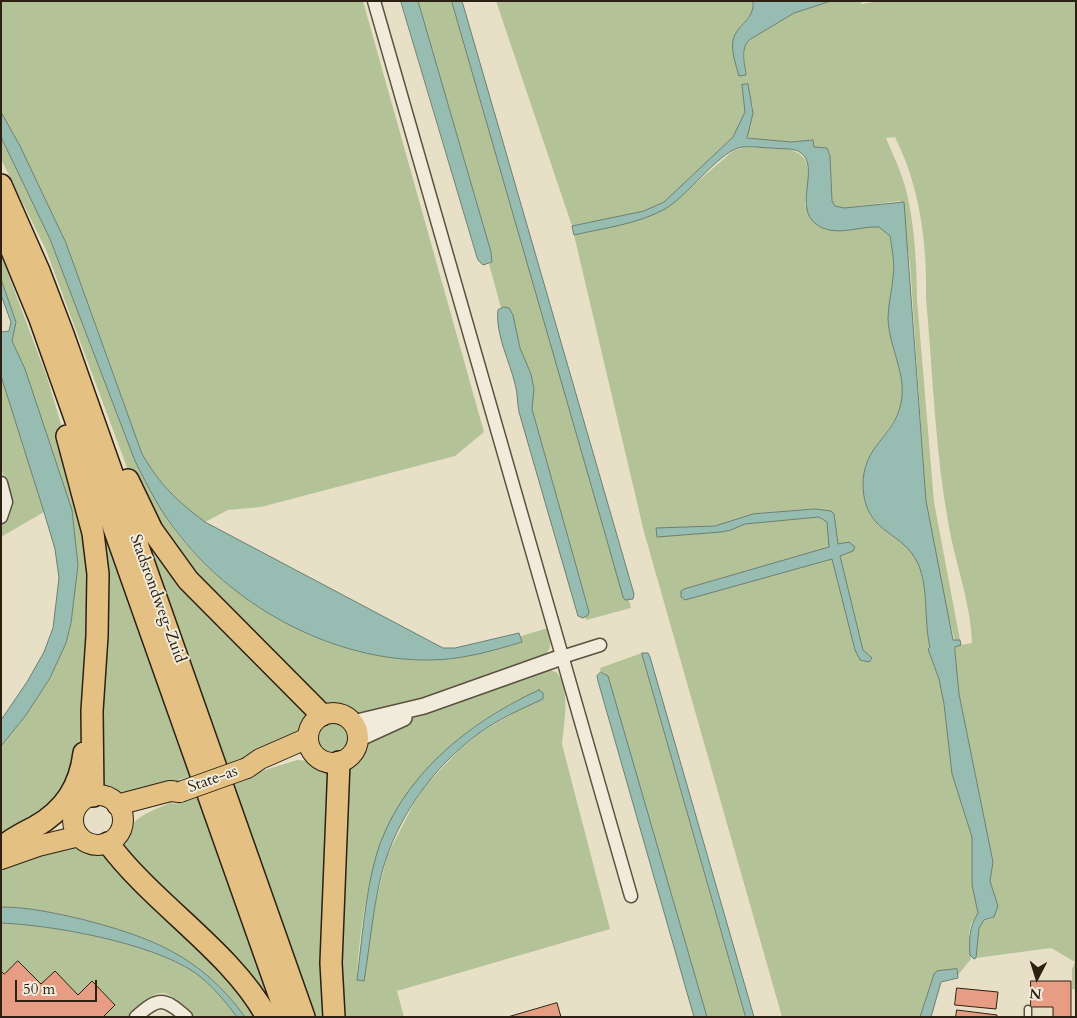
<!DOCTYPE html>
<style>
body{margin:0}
#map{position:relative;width:1077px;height:1018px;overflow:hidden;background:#e8e0c6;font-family:Cardo,serif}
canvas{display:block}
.frame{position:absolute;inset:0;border:2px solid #2c2012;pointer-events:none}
.north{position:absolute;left:1012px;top:953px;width:50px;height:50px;-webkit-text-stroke:4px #f0ebda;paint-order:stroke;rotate:185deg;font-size:14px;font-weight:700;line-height:20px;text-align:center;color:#2c2012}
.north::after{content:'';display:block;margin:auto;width:18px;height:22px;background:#2c2012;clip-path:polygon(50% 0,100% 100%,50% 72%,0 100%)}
.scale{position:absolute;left:15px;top:980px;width:82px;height:22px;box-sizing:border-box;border:2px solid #2c2012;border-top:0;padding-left:6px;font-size:15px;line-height:18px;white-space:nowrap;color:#2c2012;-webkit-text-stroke:4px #f0ebda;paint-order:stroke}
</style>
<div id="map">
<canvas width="1077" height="1018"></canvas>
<div class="frame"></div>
<div class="north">N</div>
<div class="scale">50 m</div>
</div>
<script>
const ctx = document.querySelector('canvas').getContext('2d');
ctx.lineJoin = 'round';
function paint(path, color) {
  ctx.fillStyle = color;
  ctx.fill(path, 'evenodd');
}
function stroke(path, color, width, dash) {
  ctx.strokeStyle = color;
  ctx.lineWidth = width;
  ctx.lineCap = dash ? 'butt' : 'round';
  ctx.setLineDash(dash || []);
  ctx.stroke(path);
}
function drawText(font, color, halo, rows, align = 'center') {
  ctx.font = font + ' Cardo,serif';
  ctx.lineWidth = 4;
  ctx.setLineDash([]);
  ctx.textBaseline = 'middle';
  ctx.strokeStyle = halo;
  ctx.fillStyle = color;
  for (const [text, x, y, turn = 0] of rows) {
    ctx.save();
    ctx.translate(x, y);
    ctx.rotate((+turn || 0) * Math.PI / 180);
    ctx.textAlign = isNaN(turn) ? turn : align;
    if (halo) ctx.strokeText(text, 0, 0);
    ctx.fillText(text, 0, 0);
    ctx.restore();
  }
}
paint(new Path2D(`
 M 1,1 L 363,1 L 484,432 L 455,456 L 261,507 L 228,510 L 205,522 C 176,500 161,486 142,454 L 66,243 L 20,146 L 1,112 Z
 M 418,1 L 452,1 L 625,600 L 629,600 L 631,608 L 586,620 L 585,617 L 589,612 L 532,409 L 534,389 L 531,374 L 520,348 L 513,315 L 504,307 L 501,308 L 489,264 L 492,262 L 491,252 Z
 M 496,1 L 753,1 L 752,13 L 738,30 L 746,74 C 745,62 741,50 749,40 L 794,13 L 831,1 L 862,1 L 861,4 L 880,1 L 1076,1 L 1076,990 L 1072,989 L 1072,969 L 1075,962 L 1051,948 L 976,958 L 979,928 L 981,922 L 991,919 L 995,897 L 990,881 L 993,861 L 959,694 L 955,652 L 956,646 L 972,643 C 971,604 956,566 949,527 C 935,452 933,375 926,299 C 927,259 923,215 911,177 C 907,163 901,150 895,137 L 886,138 C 891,151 898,164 902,177 C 914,210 917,265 917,299 L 934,502 L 960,640 L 955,641 L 947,612 L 926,501 L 910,263 L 900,201 L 844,208 L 835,206 L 832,201 L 830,156 L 827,148 L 814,147 L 813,140 L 791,142 L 749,139 L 747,135 L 753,106 L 742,85 L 745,112 L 733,137 L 664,202 L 644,211 L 572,226 Z
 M 1,137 L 50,239 L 135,461 C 148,487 161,513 179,536 C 239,609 334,661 429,660 C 461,660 492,651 522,642 L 521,636 L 548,628 C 551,640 553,647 544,656 L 412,703 L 361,715 L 339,706 L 327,706 L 208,595 L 132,481 L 46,250 L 1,159 Z
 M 747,147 C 767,148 807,142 808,171 C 809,182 806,194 805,206 L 869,226 L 879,227 L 890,236 C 892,249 895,263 893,277 C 892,291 888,305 888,318 C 889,348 907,374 901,403 C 894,434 861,450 863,488 C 865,532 898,530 915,558 C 930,583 923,619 930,647 L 928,649 L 939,679 L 944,704 L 952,774 L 972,837 L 972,885 L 978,913 L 971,924 L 969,933 L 971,959 L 958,975 L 957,969 L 934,974 L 920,1017 L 782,1017 L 644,532 L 574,235 L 630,222 L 667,208 L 734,150 ZM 815,509 L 831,511 L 834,514 L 838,544 L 850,552 L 840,556 L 863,650 L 868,656 L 855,650 L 832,559 L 683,599 L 681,591 L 684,589 L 830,547 L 827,522 L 819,517 L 745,524 L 731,530 L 657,537 L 656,529 L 715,526 L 753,514 Z
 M 1,255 L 47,377 L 64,434 L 92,561 L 80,754 L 67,793 L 1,839 L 1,746 L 26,715 L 50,678 L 66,643 L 71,623 L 78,565 L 72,510 L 25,369 L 12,341 L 16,322 L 1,279 Z
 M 1,376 L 44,512 L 1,537 L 1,525 L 10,512 L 11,502 L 1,467 Z
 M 79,449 L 193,776 L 119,796 L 113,793 L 98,791 L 99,707 Z
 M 138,523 L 311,717 L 302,730 L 243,759 L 225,765 Z
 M 642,653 L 746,1017 L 707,1017 L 623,729 L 605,673 L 601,672 L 600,668 Z
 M 547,669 L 556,672 C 571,685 564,726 562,744 L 610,929 L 397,991 L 404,1017 L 338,1017 L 349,764 L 358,757 L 367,741 L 407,720 ZM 519,699 L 514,713 L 479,733 L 460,749 L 426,785 L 414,803 L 387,856 L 357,980 C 364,850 399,763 519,699 Z
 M317 738a16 16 0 1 1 32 0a16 16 0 1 1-32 0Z
 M 297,760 L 310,761 L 333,768 L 330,1017 L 313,1017 C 285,939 261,861 232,783 L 249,775 Z
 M 199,796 L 278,1017 L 117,844 C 125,838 126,830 133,823 C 144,813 158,808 172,802 L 173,804 Z
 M 75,844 L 88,850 L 106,853 L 176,922 L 261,1017 L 245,1017 C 203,958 149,936 81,919 C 54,913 29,907 1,907 L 1,863 Z
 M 1,923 C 53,925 151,943 194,972 C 211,984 225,1001 237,1017 L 194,1017 C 162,984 160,986 128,1017 L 1,1017 Z`), '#b4c397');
const water = new Path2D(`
 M 401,1 L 418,1 L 491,252 L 492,262 L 483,265 L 478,260 Z
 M 452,1 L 462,1 L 634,594 L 633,599 L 625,600 L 623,597 L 604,530 Z
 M 753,1 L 831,1 L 794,13 L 749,40 C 740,50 745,63 746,75 L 739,76 C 736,65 731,52 733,40 C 737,24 755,20 753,1 Z
 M 748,84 L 753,113 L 747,138 L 791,142 L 813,140 L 814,147 L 827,148 L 830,156 L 832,201 L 835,206 L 844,208 L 904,202 L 926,501 L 953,640 L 960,640 L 961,645 L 955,647 L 955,652 L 959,694 L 993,862 L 990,881 L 998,906 L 994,917 L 984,920 L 979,928 L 976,958 L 974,959 L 970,955 C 969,938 969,928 978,913 L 972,885 L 972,837 L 952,774 L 944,704 L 939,679 L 928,649 L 930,647 C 923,619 930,583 915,558 C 898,530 865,532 863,487 C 862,445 894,438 901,403 C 907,374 889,348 888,318 C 888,305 892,291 893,277 C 895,263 892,249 890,236 L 879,227 C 858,226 834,238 816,224 C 792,206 823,164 798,151 C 791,148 779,149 772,148 C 761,148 748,145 738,148 C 718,154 687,196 665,209 C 638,224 604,228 574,235 L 572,226 L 644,211 L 664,202 L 733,137 L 745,112 L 742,85 Z
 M 1,112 L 20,146 L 66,243 L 142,454 C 161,486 176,500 205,522 L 443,648 L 455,648 L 519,633 L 522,642 C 492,651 461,660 429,660 C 335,661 238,609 180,536 C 161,513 148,487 135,461 L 50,239 L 1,137 Z
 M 1,279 L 16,322 L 12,341 L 25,369 L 72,510 L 78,565 L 71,623 L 66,643 L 50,678 L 26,715 L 1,746 L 1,720 L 27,682 L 44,652 L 53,628 L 59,578 L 55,549 L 44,512 L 1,376 L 1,332 L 9,331 L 11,322 L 1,295 Z
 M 504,307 L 509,308 L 513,315 L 520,348 L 531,374 L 534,389 L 532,409 L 589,612 L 588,615 L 583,618 L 578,616 L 519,412 C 517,403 518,393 515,384 C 510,362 495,334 498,310 Z
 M 815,509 L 831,511 L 834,514 L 838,544 L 849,542 L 855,547 L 853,551 L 840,556 L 863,650 L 872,658 L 869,662 L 860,660 L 855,650 L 832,559 L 685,600 L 681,597 L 681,591 L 684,589 L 829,547 L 827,522 L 819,517 L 745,524 L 731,530 L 721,532 L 657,537 L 656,528 L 715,526 L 753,514 Z
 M 642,653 L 648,653 L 650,657 L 754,1017 L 746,1017 Z
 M 601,672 L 608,676 L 707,1017 L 694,1017 L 598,681 L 597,676 Z
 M 539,690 L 543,693 L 543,699 C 521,709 499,719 479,733 C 433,767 397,817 382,872 C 373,907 370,945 364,981 L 357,980 C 362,939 365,896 376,856 C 399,778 468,722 539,690 Z
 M 1,907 C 29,907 54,913 81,919 C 151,937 201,956 245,1017 L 237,1017 C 225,1001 211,984 194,972 C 151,943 53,925 1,923 Z
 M 957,969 L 958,978 L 941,982 L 931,1017 L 920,1017 L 934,974 L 937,971 Z`);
paint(water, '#97bdb2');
stroke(water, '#6c7e72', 1);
const building = new Path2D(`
 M 18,961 L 41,984 L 55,971 L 78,995 L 92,981 L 115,1005 L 103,1017 L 1,1017 L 1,971 L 4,974 Z
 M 1031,981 L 1071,981 L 1071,1017 L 1053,1017 L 1053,1007 L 1031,1007 Z
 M 957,988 L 998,992 L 996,1009 L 955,1005 Z
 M 557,1003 L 561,1017 L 508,1017 Z
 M 957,1010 L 997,1015 L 997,1017 L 956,1017 Z`);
paint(building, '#e69d83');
stroke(building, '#2c2012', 1);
const service = new Path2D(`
 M 1028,1009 L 1028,1017`);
const minor = new Path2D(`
 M 374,1 L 631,896
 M 1,483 L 6,502 L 1,517
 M 562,657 L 600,645
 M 136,1017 C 158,997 164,997 186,1017`);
const tertiary = new Path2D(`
 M 353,723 L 424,706 L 562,657
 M 358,739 L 404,718`);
const primary = new Path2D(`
 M308 738a25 25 0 1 1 50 0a25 25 0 1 1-50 0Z
 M 247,768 L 260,759 L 308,738
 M73 820a25 25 0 1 1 50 0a25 25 0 1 1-50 0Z
 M 117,805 L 170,791 L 180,792
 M 1,859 L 38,846 L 79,836`);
const trunk = new Path2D(`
 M 1,185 L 39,271 L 63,334 L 304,1017
 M 1,224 L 40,319 L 287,1017
 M 67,436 L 93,533 L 98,574 L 97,636 L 92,711 L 93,796
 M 128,480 L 152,530 L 188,580 L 322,715
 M 108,843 C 153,904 231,951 267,1017
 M 6,844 C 15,837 25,832 35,827 C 65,810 80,786 84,753
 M 334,1017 L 331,963 L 339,762`);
stroke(service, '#5b503f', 9);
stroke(minor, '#5b503f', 15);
stroke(tertiary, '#5b503f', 18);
stroke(primary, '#2c2012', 22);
stroke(trunk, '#2c2012', 24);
stroke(service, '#f0ebda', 6);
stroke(minor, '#f0ebda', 12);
stroke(tertiary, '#f0ebda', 15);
stroke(primary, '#e4c083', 20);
stroke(trunk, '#e4c083', 21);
const primaryBridge = new Path2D(`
 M 180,792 L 247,768`);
stroke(primaryBridge, '#2c2012', 22, []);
stroke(primaryBridge, '#e4c083', 20);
drawText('16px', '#2c2012', '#f0ebda', [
 ["Stadsrondweg-Zuid",157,599,70],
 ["State-as",213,780,-20]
]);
</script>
